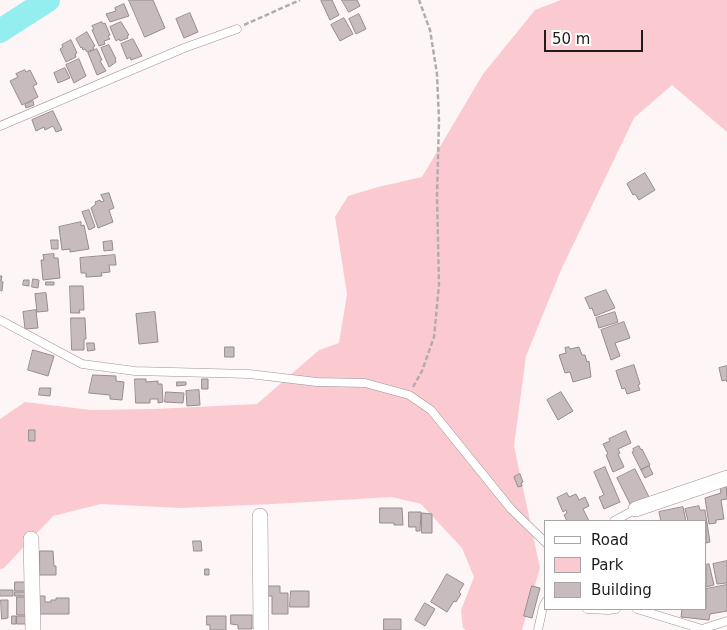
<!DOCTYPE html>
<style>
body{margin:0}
#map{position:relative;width:727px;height:630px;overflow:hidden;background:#fef5f6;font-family:"DejaVu Sans",sans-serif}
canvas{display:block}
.legend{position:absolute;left:544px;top:520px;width:162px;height:90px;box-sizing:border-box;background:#fff;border:1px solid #a6a4a4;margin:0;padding:6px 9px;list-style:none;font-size:15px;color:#201c1c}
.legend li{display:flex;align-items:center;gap:10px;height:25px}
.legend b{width:25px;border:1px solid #a6a4a4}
.scale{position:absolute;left:544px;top:30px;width:99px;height:22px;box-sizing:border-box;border:2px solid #201c1c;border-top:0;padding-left:6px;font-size:15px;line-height:18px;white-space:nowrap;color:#201c1c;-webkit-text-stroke:4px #fff;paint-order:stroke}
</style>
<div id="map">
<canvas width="727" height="630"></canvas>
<ul class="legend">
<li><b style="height:6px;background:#fff"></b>Road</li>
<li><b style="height:14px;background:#fbcad1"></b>Park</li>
<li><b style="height:14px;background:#c7bbbd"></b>Building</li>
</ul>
<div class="scale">50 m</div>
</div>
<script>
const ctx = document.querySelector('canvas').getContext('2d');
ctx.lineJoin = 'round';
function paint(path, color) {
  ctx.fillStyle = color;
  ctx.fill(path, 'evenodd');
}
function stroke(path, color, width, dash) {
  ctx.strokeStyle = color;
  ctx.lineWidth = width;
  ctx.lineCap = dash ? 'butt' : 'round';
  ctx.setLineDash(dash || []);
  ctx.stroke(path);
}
paint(new Path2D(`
 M 561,0 L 727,0 L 727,132 L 672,85 L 634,118 L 561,270 L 526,356 L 514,446 L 540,568 L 522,630 L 466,630 L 463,628 L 461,610 L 474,577 L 462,548 L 421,504 L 392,497 L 273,504 L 181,508 L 101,504 L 53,516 L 4,568 L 0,569 L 0,419 L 25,402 L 91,410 L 154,409 L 257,404 L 319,350 L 339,343 L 347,294 L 335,217 L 348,196 L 378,187 L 422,177 L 483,74 L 535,10 Z`), '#fbcad1');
stroke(new Path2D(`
 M 0,31 L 48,0`), '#94eef0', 24);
const building = new Path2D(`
 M 129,0 L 153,0 L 165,28 L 145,37 Z
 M 323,0 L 332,0 L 339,15 L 330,20 L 321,1 Z
 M 342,0 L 357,0 L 360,6 L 349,12 Z
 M 124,4 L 129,16 L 110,22 L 106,14 L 116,11 L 115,8 Z
 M 190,13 L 198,32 L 184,38 L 176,19 Z
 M 359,14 L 366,29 L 356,34 L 349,19 Z
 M 344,18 L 353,34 L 340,41 L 331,25 Z
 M 102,22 L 103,24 L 105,23 L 110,35 L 108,36 L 110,39 L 104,41 L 105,44 L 99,46 L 92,30 L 94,29 L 92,26 Z
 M 121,22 L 129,35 L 127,36 L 128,38 L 120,41 L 119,39 L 116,41 L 110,27 Z
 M 87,32 L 95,46 L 93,47 L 94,49 L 87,52 L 85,49 L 83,50 L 82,47 L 81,48 L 76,39 Z
 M 133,39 L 142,56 L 131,60 L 130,57 L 127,59 L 121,44 Z
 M 71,40 L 77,53 L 75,54 L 76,57 L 66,62 L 60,49 L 63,47 L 62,45 Z
 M 109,45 L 116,59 L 115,59 L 116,62 L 109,67 L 101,48 Z
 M 97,49 L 102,60 L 100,61 L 106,71 L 97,75 L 88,53 Z
 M 79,59 L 86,76 L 74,83 L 66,65 Z
 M 65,68 L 70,78 L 58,83 L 54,73 Z
 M 25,70 L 26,72 L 30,70 L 37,84 L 33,86 L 38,97 L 22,105 L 10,81 L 18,77 L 16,74 Z
 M 33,101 L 34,105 L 26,108 L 25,105 Z
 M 53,111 L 62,130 L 56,132 L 53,126 L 45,130 L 44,127 L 36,131 L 32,120 Z
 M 645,173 L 655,190 L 639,200 L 635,194 L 633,195 L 627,184 Z
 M 109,193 L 114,208 L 109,210 L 113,222 L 98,228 L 91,208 L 96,204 L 95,202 L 100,200 L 101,202 L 104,201 L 101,195 Z
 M 89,210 L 95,227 L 89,230 L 82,212 Z
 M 81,222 L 81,226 L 84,225 L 89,249 L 70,252 L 70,249 L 62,250 L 59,227 Z
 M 51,240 L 58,240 L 58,249 L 52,249 Z
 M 112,241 L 113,250 L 104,251 L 103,242 Z
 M 54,254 L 54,258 L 58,258 L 60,278 L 43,280 L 41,260 L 44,260 L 43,255 Z
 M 115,255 L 116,265 L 109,265 L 110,272 L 101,273 L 102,276 L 86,277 L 86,273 L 81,273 L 80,258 Z
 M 0,276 L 2,276 L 1,281 L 3,282 L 2,291 L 0,290 Z
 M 33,279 L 39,280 L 38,288 L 32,287 Z
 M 24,280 L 29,280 L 29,286 L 23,285 Z
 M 46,282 L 54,282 L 54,285 L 46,285 Z
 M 70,286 L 83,286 L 84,310 L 79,310 L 80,313 L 71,313 Z
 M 606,290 L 615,308 L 595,316 L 592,308 L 590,309 L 585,298 Z
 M 46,293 L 48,311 L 37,312 L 35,294 Z
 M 36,310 L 38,328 L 25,329 L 23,312 Z
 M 155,312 L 158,342 L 139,344 L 136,314 Z
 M 615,312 L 618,322 L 599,328 L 596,318 Z
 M 71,318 L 85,318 L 86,339 L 84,339 L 84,350 L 72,350 Z
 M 624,322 L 630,338 L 615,343 L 620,356 L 611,360 L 601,330 Z
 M 87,343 L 94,343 L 95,350 L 88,351 Z
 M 225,347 L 234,347 L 234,357 L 225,357 Z
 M 569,347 L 570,349 L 579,347 L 582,355 L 585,355 L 587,362 L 589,361 L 591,377 L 573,382 L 570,372 L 565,373 L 559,355 L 566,353 L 565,348 Z
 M 33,350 L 54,356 L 48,376 L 28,370 Z
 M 634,365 L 640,384 L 638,385 L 640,390 L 627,394 L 625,388 L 622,389 L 616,371 Z
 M 727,366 L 727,382 L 726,380 L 722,381 L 719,368 Z
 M 93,375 L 116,376 L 116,381 L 124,382 L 122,400 L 110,399 L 110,395 L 89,393 Z
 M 135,379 L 146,379 L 146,382 L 158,381 L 158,384 L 162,384 L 163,402 L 158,403 L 158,399 L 150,399 L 150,403 L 136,403 Z
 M 202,379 L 208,379 L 208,389 L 202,389 Z
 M 177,382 L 186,382 L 186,385 L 177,386 Z
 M 40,388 L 51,388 L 50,396 L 39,395 Z
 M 199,390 L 200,405 L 187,406 L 186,391 Z
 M 166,392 L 184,393 L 183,403 L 165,402 Z
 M 561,392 L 573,411 L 558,420 L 547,400 Z
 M 29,430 L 35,430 L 35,441 L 29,441 Z
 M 626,431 L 631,443 L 618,449 L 620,453 L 618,454 L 624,467 L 613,472 L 606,455 L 608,454 L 603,444 L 610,441 L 609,439 Z
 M 639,446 L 641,450 L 642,449 L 650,465 L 641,470 L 632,452 L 634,451 L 633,449 Z
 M 649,466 L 653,474 L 645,478 L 641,470 Z
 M 605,467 L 620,502 L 604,509 L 599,497 L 604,495 L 594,472 Z
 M 635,469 L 649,497 L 631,506 L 617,478 Z
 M 520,474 L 523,482 L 521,483 L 522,486 L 518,487 L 514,477 Z
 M 726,485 L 727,499 L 721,500 L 724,519 L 716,520 L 716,523 L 709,524 L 705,498 L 721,493 L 720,487 Z
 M 567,493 L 569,497 L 576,494 L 579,500 L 585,497 L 589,506 L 583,509 L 589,521 L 567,521 L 564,515 L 567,513 L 566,510 L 563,512 L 557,498 Z
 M 699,506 L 700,510 L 705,510 L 710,542 L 706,543 L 706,521 L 688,521 L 685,509 Z
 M 683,507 L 686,521 L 661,521 L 659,512 Z
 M 380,508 L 402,508 L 403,525 L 394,525 L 394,523 L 380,523 Z
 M 409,512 L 421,512 L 420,531 L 416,531 L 416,527 L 409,527 Z
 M 422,513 L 432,514 L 432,533 L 422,533 Z
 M 193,541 L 201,541 L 202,551 L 194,551 Z
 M 40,551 L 53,551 L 54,566 L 56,566 L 56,575 L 40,575 Z
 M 727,561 L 727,583 L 717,584 L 713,564 Z
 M 709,564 L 714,585 L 706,587 L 706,565 Z
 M 205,569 L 209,569 L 209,575 L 205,575 Z
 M 447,574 L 464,584 L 459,592 L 461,594 L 456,602 L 454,601 L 447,612 L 431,602 Z
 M 15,582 L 29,582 L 29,591 L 15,591 Z
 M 727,585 L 727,611 L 710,614 L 709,620 L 681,617 L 682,609 L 706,609 L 706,589 Z
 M 265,586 L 280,586 L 280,593 L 288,593 L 288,614 L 272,614 L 272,596 L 265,596 Z
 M 532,586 L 540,588 L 532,618 L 524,616 Z
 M 0,590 L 13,590 L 13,596 L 0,596 Z
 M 291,591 L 309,591 L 309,607 L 290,607 Z
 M 15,592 L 28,592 L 29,596 L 15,596 Z
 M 40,596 L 45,596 L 45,602 L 51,602 L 51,600 L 56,600 L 56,598 L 69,598 L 69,614 L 40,614 Z
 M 17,597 L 28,597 L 29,615 L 17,615 Z
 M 1,600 L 8,600 L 8,618 L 2,619 Z
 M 425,603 L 435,609 L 425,626 L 415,620 Z
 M 231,615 L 252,615 L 252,629 L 238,629 L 238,625 L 231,624 Z
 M 12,616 L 16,616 L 16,624 L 12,624 Z
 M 17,616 L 29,616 L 29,624 L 17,624 Z
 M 207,616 L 226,616 L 226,630 L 210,630 L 210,625 L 207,625 Z
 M 384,619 L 401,619 L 401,630 L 384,630 Z`);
paint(building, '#c7bbbd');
stroke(building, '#978c8d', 1);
const service = new Path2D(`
 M 0,126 L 184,48 L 237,29
 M 0,320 L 82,364 L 135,371 L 249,374 L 317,382 L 365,383 L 409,395 L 431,410 L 511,509 L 546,543
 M 614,521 L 636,509
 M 587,609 L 608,610 L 616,609
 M 637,609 L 702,629
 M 538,630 L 543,607 L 546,601
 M 699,630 L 727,621`);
const minor = new Path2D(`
 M 636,509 L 727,478
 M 260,516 L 261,630
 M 31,539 L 33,630`);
stroke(service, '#9e9395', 9);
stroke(minor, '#9e9395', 16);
stroke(new Path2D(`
 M 244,25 L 300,0
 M 413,387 L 422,371 L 434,337 L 439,285 L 437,196 L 439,120 L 437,74 L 430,30 L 419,0`), '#b3acad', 2.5, [5, 2.5]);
stroke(service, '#fff', 8);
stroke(minor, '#fff', 15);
</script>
